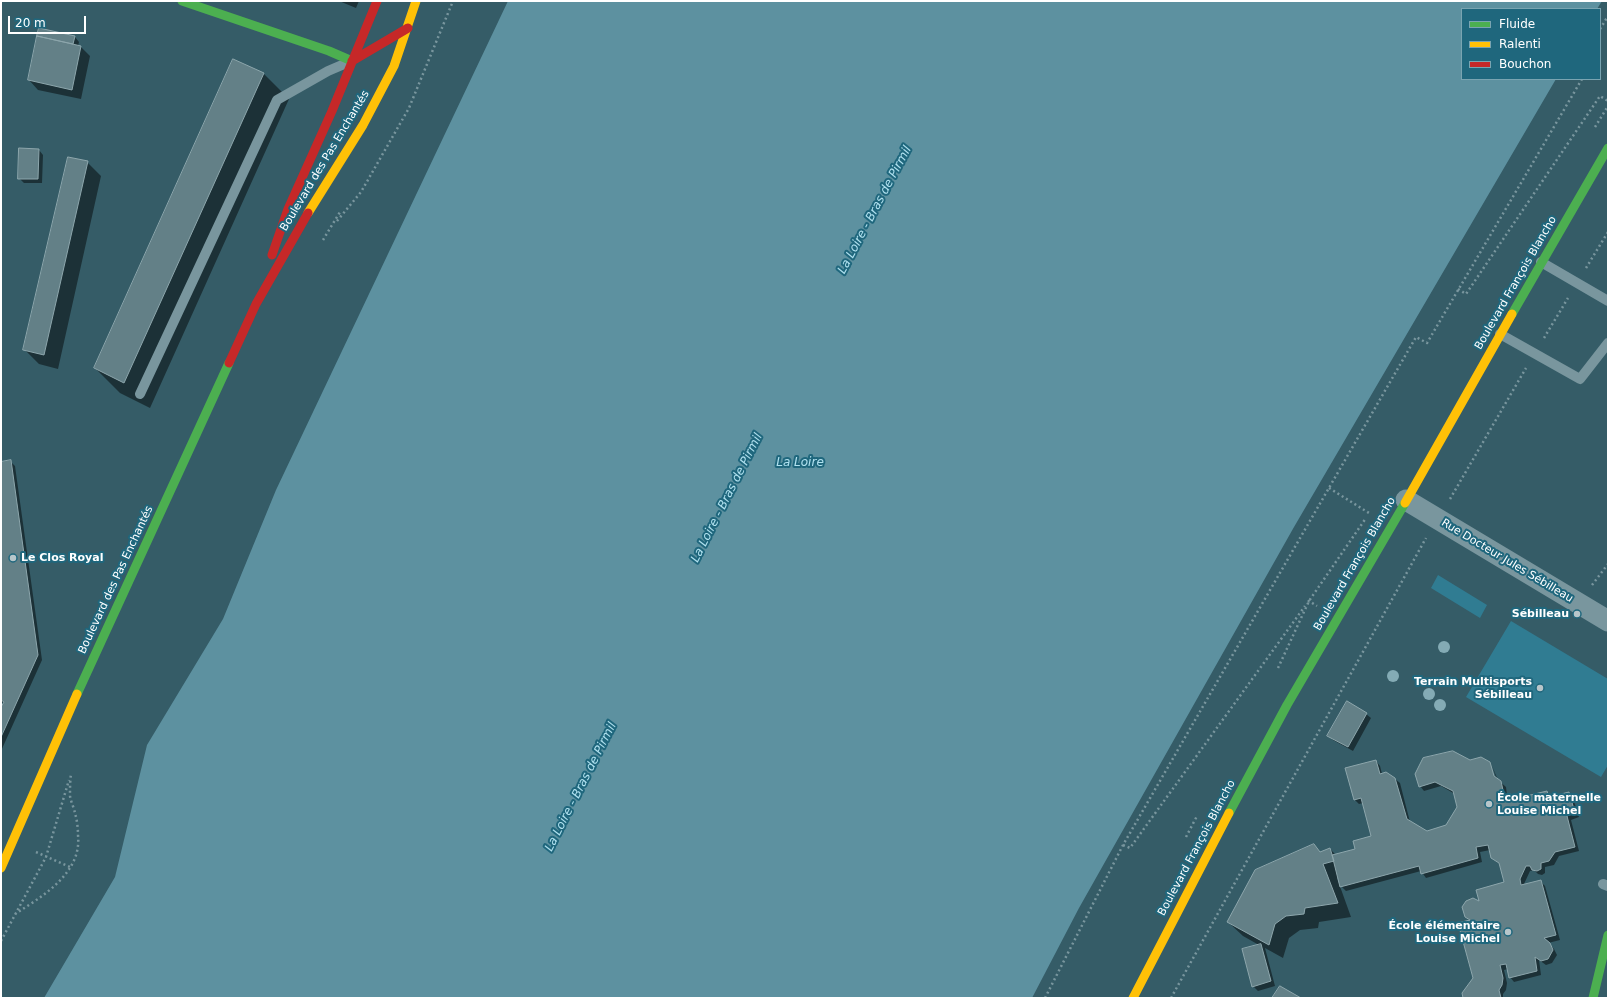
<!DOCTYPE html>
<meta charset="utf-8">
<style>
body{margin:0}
#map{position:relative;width:1609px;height:999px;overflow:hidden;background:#355c67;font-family:"DejaVu Sans",sans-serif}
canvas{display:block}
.frame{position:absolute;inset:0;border:2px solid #fff;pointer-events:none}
.legend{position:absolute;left:1461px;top:8px;width:140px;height:72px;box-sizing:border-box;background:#1f677d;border:1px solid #79a4b1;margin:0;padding:5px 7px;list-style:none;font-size:12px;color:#fff}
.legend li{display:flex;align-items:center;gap:8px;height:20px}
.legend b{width:20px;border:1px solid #79a4b1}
.scale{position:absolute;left:8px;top:16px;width:78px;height:18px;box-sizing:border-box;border:2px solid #fff;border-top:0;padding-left:5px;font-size:12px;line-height:14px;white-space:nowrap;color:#fff;-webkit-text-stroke:3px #1f677d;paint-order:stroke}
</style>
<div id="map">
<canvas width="1609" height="999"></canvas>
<div class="frame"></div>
<ul class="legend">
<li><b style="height:5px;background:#4caf50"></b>Fluide</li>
<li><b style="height:5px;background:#ffc107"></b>Ralenti</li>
<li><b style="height:5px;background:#c62828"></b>Bouchon</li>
</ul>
<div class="scale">20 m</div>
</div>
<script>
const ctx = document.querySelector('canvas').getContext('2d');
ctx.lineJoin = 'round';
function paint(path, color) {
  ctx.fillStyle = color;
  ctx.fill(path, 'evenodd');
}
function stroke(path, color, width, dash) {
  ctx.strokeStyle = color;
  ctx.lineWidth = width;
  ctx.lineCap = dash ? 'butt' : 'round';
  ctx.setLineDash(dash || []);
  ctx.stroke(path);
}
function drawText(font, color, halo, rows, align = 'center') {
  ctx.font = font + ' "DejaVu Sans",sans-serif';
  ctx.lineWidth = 4;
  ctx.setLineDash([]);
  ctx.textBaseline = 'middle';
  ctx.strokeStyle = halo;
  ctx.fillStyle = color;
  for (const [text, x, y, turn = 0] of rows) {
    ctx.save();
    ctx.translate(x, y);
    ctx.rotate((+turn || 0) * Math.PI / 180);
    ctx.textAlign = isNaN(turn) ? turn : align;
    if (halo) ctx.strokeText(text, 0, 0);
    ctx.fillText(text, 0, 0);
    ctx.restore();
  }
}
paint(new Path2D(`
 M 1438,575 L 1487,605 L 1480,618 L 1431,588 Z
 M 1511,621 L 1608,679 L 1608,765 L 1601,777 L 1466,697 Z`), '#307c92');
paint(new Path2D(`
 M 508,1 L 1602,1 L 1597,9 L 1462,9 L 1462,79 L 1556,79 L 1294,527 L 1079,908 L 1032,998 L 44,998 L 115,877 L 147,745 L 223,619 L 276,490 Z`), '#5d91a0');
paint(new Path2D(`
 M 339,1 L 359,1 L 356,8 Z
 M 39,30 L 75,37 L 79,42 L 78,46 L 81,47 L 90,56 L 81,99 L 38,90 L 29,80 Z
 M 234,60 L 264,74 L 289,99 L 150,408 L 120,393 L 95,368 Z
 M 39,150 L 43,155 L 42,183 L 24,183 L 19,178 Z
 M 87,162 L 101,176 L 58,369 L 39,364 L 25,350 Z
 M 10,461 L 15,466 L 42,660 L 1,751 L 1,709 L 4,703 L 1,702 L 1,463 Z
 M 1366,714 L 1371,718 L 1353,751 L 1333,740 L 1329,735 Z
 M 1376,761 L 1380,766 L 1382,774 L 1395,779 L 1400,783 L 1410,822 L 1427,832 L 1447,826 L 1458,807 L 1455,794 L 1441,786 L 1424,791 L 1420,786 L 1416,774 L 1495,781 L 1497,780 L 1492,766 L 1498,780 L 1506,787 L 1507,795 L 1518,799 L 1547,792 L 1551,797 L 1569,793 L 1573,798 L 1579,817 L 1571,820 L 1579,851 L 1559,856 L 1554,865 L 1545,867 L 1545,873 L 1542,875 L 1538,874 L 1534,870 L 1530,871 L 1524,884 L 1524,886 L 1541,882 L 1545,886 L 1560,940 L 1548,943 L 1554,949 L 1557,955 L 1552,963 L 1546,965 L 1539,960 L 1541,975 L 1514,982 L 1510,977 L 1508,969 L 1504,970 L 1507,983 L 1506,990 L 1503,994 L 1503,998 L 1464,998 L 1474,979 L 1470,921 L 1466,917 L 1480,903 L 1505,883 L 1500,864 L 1492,857 L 1490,850 L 1480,852 L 1482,862 L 1426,878 L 1421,871 L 1346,891 L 1340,885 L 1341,885 L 1339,878 L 1337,878 L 1351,917 L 1319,922 L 1318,928 L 1300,930 L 1289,938 L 1283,958 L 1265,948 L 1275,986 L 1258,991 L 1253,986 L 1259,945 L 1243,936 L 1228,922 L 1314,845 L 1321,853 L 1330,849 L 1336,855 L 1356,849 L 1372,837 L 1363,803 L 1359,804 L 1354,799 Z`), '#0007');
const building = new Path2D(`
 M 39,28 L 75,36 L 73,44 L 37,36 Z
 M 37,36 L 81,46 L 72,90 L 28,80 Z
 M 233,59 L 264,73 L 124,383 L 94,368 Z
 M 19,148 L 39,149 L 38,179 L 18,179 Z
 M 68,157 L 88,161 L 44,355 L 23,350 Z
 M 11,460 L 38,655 L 1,737 L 1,707 L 4,702 L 1,700 L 1,462 Z
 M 1347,701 L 1367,713 L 1348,747 L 1327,736 Z
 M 1453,751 L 1470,760 L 1481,757 L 1490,762 L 1494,776 L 1501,781 L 1504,795 L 1510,794 L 1518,798 L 1547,791 L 1549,797 L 1569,792 L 1575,813 L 1567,816 L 1575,847 L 1555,852 L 1549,861 L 1541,863 L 1541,869 L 1537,871 L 1532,870 L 1530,866 L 1526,866 L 1520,879 L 1521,885 L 1541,880 L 1556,935 L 1544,938 L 1550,943 L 1553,950 L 1548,959 L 1541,961 L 1535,957 L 1537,971 L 1509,978 L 1506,964 L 1500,965 L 1503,978 L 1502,985 L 1499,990 L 1501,998 L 1463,998 L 1462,993 L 1473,978 L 1458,923 L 1470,920 L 1465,917 L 1462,907 L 1466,901 L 1473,898 L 1479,901 L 1476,890 L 1504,882 L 1499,863 L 1491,858 L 1488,845 L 1476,847 L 1478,858 L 1421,874 L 1419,866 L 1340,887 L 1332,855 L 1355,849 L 1353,841 L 1371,836 L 1361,798 L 1354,800 L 1345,768 L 1376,760 L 1380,774 L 1386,772 L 1395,778 L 1407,819 L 1427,831 L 1446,825 L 1457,807 L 1453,791 L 1435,782 L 1419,787 L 1415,774 L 1423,758 Z
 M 1314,844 L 1320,852 L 1330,848 L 1334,861 L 1323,864 L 1338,903 L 1305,908 L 1304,914 L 1286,916 L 1275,924 L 1269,945 L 1227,922 L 1255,870 Z
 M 1261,944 L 1271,981 L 1252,987 L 1242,949 Z
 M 1280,986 L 1301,998 L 1272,998 Z`);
paint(building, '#638087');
stroke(building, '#8da6ac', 1);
stroke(new Path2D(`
 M 1600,29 L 1608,16
 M 1595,127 L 1608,106
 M 337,221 L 361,192 L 409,108 L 453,1
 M 323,240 L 340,212
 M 1586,268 L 1608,232
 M 1458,289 L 1466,294 L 1600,96 L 1608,101
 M 1544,338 L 1568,298
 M 1329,488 L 1369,513
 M 1450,499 L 1526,368
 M 1592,585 L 1608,564
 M 1308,602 L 1309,601 L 1317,606
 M 1278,668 L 1309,601 L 1366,518
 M 1186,837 L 1197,816
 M 1123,845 L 1130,848 L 1305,606
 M 36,852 L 70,867
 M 15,914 C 43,896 82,873 78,835 C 78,828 77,820 75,813 C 74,808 71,802 70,796 C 70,789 70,781 71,774
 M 1,941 L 46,857 L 69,780
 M 1045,998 L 1123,845 L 1416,337 L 1427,343 L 1582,79
 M 1171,998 L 1426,538`), '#79969e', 2.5, [2, 3]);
stroke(new Path2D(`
 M 1541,262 L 1608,301
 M 1500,334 L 1580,379 L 1608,343
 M 140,394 L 277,100 L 328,71 L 349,62
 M 1603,884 L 1608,886`), '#79969e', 10);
stroke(new Path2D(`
 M 1406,500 L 1608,621`), '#79969e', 21);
stroke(new Path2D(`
 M 182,1 L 329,51 L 352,61
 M 1512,314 L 1608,148
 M 77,694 L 229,363
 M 1229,813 L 1287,705 L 1405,503
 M 1593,998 L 1608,935`), '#4caf50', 9);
stroke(new Path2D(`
 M 308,213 L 363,125 L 394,66 L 416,1
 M 1405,503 L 1512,314
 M 1,868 L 77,694
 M 1133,998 L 1229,813`), '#ffc107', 9);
stroke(new Path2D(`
 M 352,61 L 408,28
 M 272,255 L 288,209 L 332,111 L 377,1
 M 229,363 L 256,304 L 308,213`), '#c62828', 9);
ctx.fillStyle = '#84abb5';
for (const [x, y] of [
 [1444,647],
 [1393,676],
 [1429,694],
 [1440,705]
]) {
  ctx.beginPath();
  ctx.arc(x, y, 6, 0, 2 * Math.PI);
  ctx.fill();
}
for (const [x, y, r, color] of [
 [13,558,4,"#b8c6ca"],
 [1577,614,4,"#b8c6ca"],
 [1540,688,4,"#b8c6ca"],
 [1489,804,4,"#b8c6ca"],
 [1508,932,4,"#b8c6ca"]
]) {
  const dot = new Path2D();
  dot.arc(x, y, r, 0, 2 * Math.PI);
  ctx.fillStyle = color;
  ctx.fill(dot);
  stroke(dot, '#1f677d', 1.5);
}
drawText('11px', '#fff', '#1f677d', [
 ["Boulevard des Pas Enchantés",325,161,-59],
 ["Boulevard François Blancho",1516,283,-60],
 ["Rue Docteur Jules Sébilleau",1507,561,31],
 ["Boulevard François Blancho",1355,564,-60],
 ["Boulevard des Pas Enchantés",116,580,-65],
 ["Boulevard François Blancho",1197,848,-62]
]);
drawText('bold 11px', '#fff', '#1f677d', [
 ["Le Clos Royal",21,558,"left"],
 ["Sébilleau",1569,614],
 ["Terrain Multisports",1532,682],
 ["Sébilleau",1532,695],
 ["École maternelle",1497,798,"left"],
 ["Louise Michel",1497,811,"left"],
 ["École élémentaire",1500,926],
 ["Louise Michel",1500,939]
], 'right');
drawText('italic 12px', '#b1e2f0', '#1f677d', [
 ["La Loire - Bras de Pirmil",875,210,-62],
 ["La Loire",800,463],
 ["La Loire - Bras de Pirmil",727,498,-63],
 ["La Loire - Bras de Pirmil",581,787,-63]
]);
</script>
